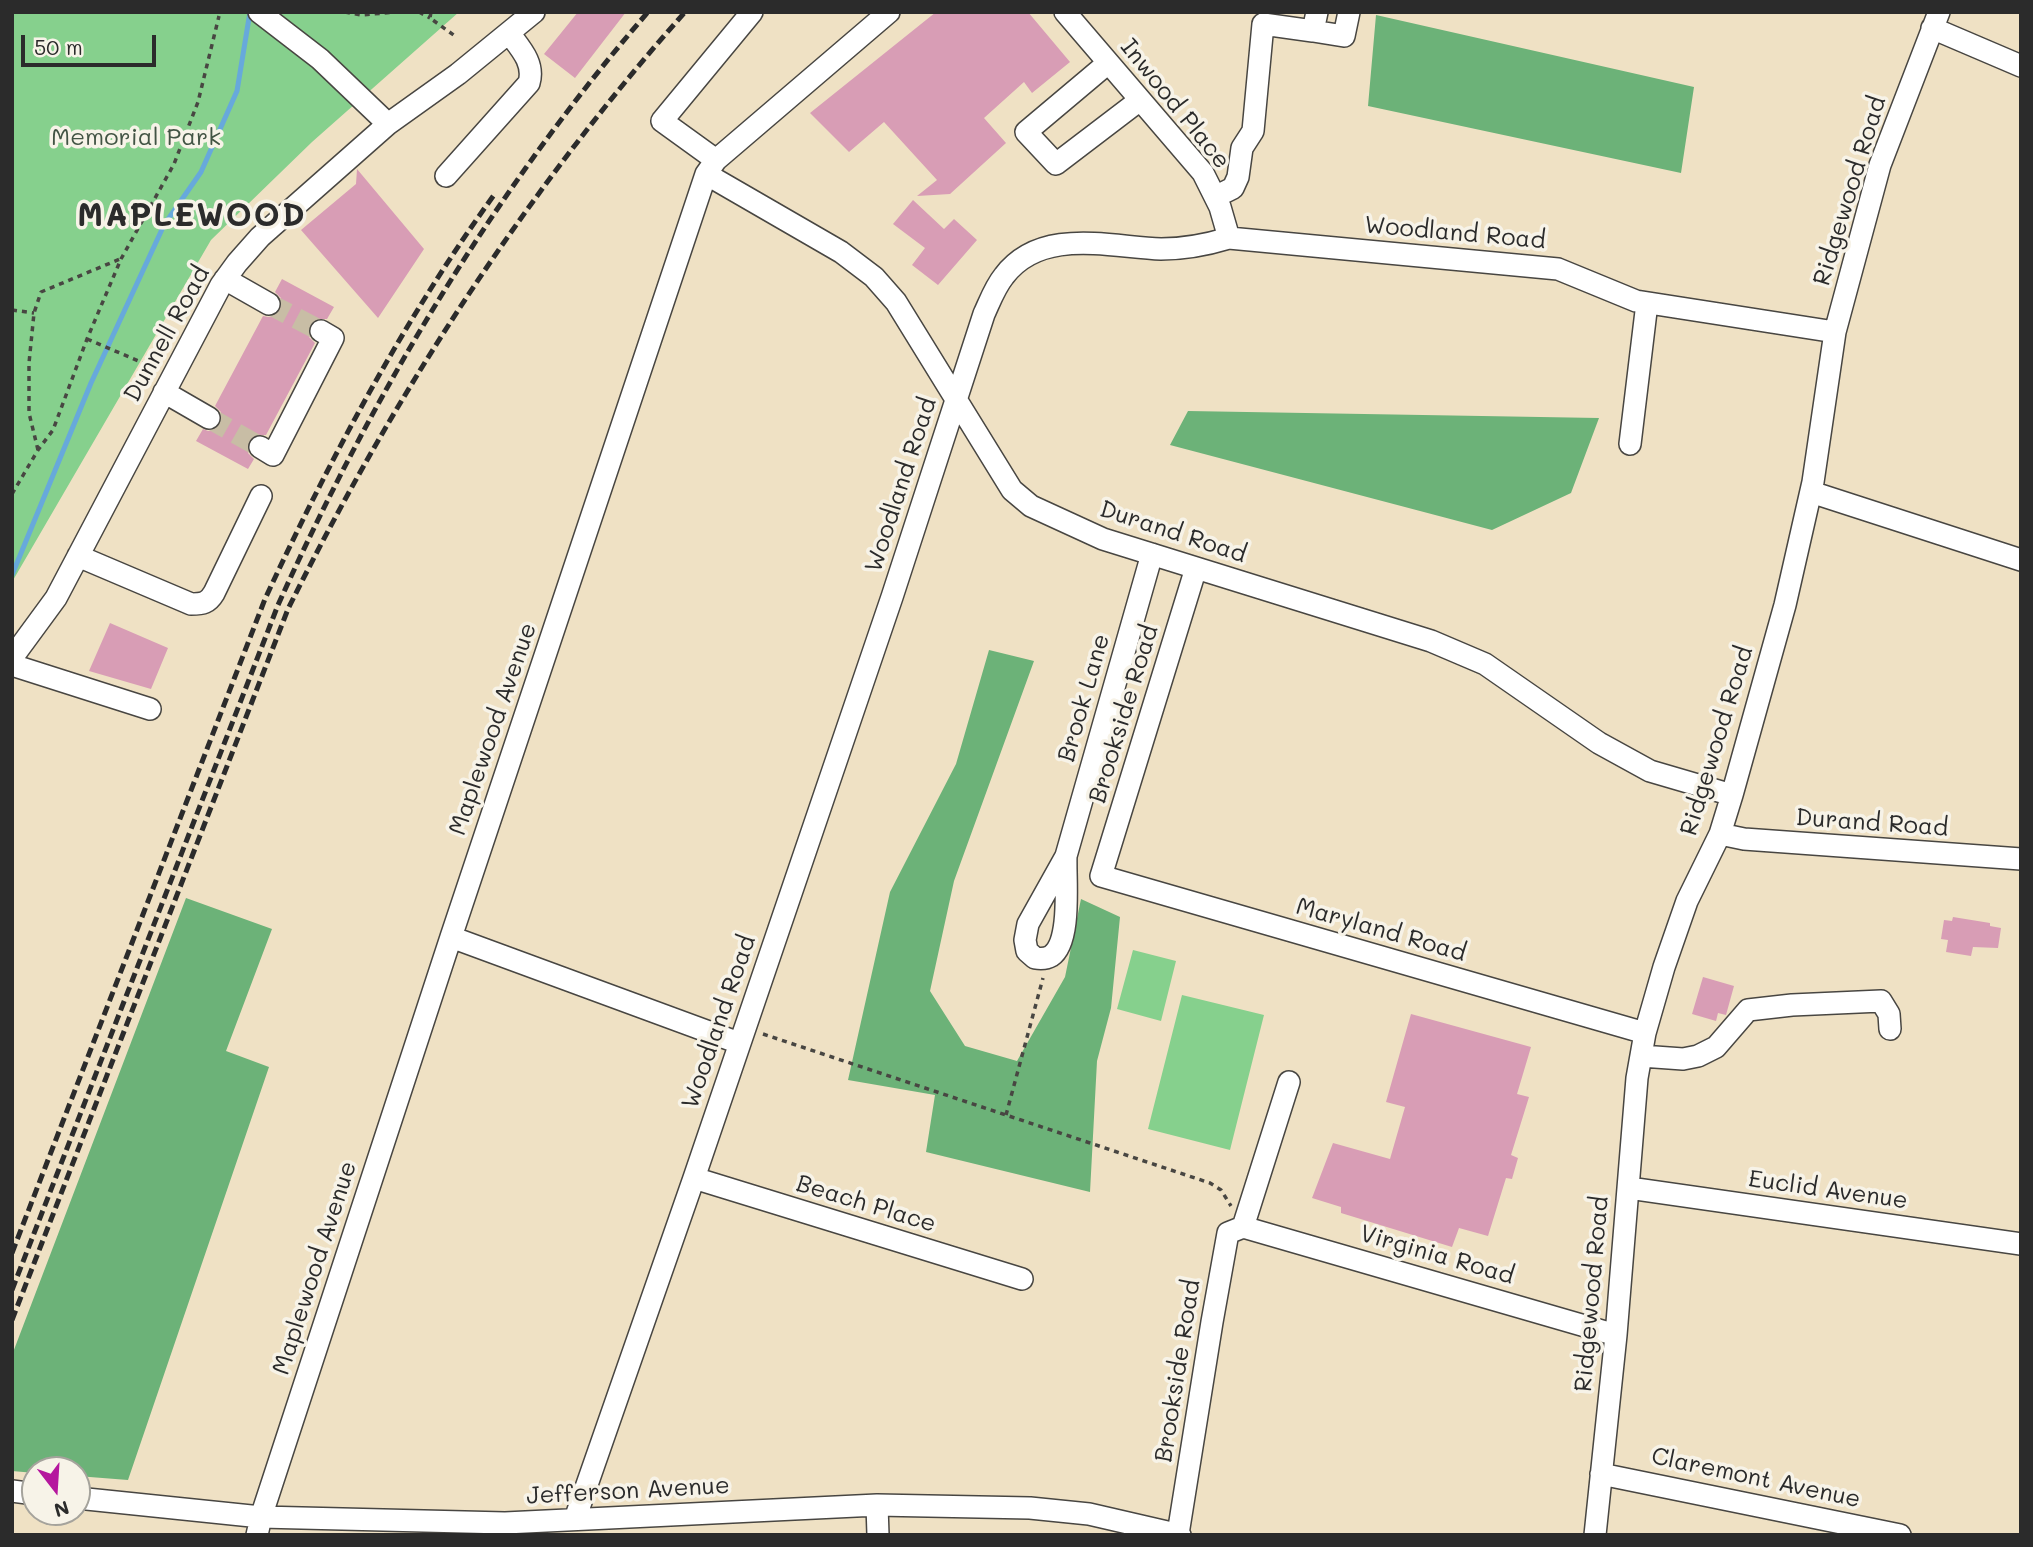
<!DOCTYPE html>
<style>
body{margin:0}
#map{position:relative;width:2033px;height:1547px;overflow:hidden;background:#efe1c4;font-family:Mali,sans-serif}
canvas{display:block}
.frame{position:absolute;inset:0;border:14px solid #2b2b2b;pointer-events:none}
.north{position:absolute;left:21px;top:1456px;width:70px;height:70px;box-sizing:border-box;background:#f7f3e8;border:2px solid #a5a39c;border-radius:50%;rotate:163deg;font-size:19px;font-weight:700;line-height:28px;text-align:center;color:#2b2b2b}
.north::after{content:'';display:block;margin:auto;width:24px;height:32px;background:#b5179e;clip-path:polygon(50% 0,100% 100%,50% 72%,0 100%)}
.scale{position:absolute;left:21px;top:35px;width:135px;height:32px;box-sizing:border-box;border:4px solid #2b2b2b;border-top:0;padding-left:9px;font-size:21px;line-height:24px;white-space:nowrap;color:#2b2b2b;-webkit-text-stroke:5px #f7f3e8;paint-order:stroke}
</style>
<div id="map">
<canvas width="2033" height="1547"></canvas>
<div class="frame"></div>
<div class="north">N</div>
<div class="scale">50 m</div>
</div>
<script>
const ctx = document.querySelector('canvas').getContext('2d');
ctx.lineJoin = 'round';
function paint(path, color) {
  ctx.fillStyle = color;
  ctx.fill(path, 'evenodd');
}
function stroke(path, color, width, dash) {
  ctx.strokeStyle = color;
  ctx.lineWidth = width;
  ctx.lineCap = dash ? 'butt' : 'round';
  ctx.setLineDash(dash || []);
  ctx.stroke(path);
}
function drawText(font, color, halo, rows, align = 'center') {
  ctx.font = font + ' Mali,sans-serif';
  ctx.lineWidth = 7;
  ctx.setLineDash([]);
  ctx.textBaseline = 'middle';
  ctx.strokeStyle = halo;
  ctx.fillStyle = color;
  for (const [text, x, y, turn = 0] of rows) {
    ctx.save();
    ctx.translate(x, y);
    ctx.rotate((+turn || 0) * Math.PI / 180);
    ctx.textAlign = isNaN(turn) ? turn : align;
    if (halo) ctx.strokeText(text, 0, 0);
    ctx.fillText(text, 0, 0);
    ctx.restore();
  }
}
paint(new Path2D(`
 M 12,12 L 459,12 L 312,142 L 211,240 L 12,582 Z
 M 1133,950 L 1176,961 L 1161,1021 L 1117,1009 Z
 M 1182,995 L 1264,1015 L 1230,1150 L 1148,1129 Z`), '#86d08d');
paint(new Path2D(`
 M 1376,15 L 1694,87 L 1681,173 L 1368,106 Z
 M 1188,411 L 1599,418 L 1571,493 L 1492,530 L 1170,445 Z
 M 989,650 L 1034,661 L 954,881 L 930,991 L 965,1046 L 1017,1061 L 1065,977 L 1081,899 L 1120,917 L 1111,1008 L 1097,1061 L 1090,1192 L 926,1152 L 935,1095 L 848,1080 L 890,892 L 956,764 Z
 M 186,898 L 272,929 L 226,1051 L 269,1067 L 128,1480 L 77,1476 L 77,1470 L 35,1470 L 35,1473 L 12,1471 L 12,1355 Z`), '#6cb278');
stroke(new Path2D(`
 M 12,575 L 91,383 L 164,225 L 201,172 L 237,91 L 250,12`), '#67a9db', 5);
paint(new Path2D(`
 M 578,12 L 626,12 L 575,78 L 544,54 Z
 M 936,12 L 1028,12 L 1070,62 L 1032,93 L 1024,82 L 984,118 L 1006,143 L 950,194 L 917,196 L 937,180 L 884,122 L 849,152 L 810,113 Z
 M 357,169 L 424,249 L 378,318 L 301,230 L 356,184 Z
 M 913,200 L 944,229 L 954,219 L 977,240 L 938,285 L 912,265 L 925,248 L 893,224 Z
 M 282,279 L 334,307 L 327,319 L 315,319 L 309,325 L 309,337 L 315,343 L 266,435 L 254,435 L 249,441 L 248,453 L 254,459 L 248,469 L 196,441 L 203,429 L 208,431 L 215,430 L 221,424 L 221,412 L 215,406 L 263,316 L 268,317 L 275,316 L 281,310 L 281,298 L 275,292 Z
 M 110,623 L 168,648 L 151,689 L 89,671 Z
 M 1953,917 L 1990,923 L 1990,926 L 2001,928 L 1998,948 L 1973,947 L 1971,956 L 1946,952 L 1948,940 L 1941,939 L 1944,920 L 1952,921 Z
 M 1703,977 L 1734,986 L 1726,1015 L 1718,1013 L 1716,1021 L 1692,1014 Z
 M 1411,1014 L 1531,1047 L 1517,1094 L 1529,1097 L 1511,1155 L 1518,1158 L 1512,1179 L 1506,1178 L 1488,1236 L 1459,1228 L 1452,1247 L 1341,1213 L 1341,1207 L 1312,1198 L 1333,1143 L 1390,1159 L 1405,1107 L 1386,1102 Z`), '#d89db5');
stroke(new Path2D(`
 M 269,304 L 321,331
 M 209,418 L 260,447`), '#c8bda5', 21, [21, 10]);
const minor = new Path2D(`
 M 259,12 L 320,59 L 388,124
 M 1065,12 L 1203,173 L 1220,207 L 1229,238
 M 1317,12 L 1313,31 L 1344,36 L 1349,12
 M 1932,28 L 2021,66
 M 1108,63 L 1026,132 L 1056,164 L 1140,100
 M 716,160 L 662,121 L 752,12
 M 706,174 L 841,252 L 874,277 L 896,302 L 1012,490 L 1031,506 L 1103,539 L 1431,641 L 1485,664 L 1599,743 L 1650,771 L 1732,795
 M 446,176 L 529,83 C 535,63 520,48 509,33
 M 1215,197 L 1233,188 L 1238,177 L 1242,148 L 1253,131 L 1263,24 L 1313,31
 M 225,279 L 269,304
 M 164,392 L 209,418
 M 1630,444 L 1647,303
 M 260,447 L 273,455 L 333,338 L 321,331
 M 1811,492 L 2021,560
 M 78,556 L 191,604 C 203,604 208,603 214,593 L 261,496
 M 1196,568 L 1101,876 L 1645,1033
 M 12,658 L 56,598 L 221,285 L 237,263 L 260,237 L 388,124 L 458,74 L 534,12
 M 12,665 L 150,709
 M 1720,834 L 1744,839 L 2021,859
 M 1066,856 C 1065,880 1072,942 1051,956 C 1046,959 1041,959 1035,958 L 1027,951 L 1025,940 L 1028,924 L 1066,856 L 1152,554
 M 451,937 L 739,1043
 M 1641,1056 L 1683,1059 L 1698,1056 L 1716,1047 L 1748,1010 L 1792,1005 L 1881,1001 L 1889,1014 L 1890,1029
 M 694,1178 L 1022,1279
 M 1629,1188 L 2021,1244
 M 1243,1227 L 1616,1335
 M 1243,1227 L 1289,1082
 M 1601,1474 L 1900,1535
 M 12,1491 L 35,1494
 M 77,1498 L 261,1517 L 505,1523 L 877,1505 L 1030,1508 L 1089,1514 L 1180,1535
 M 877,1505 L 878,1535
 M 575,1519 L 694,1178 L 892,597 L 984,314 C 990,301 995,287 1004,276 C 1041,227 1109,247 1161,249 C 1185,249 1206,245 1229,238 L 1558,269 L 1636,301 L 1835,332
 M 1178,1534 L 1212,1322 L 1228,1233 L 1243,1227
 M 257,1535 L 261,1517 L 451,937 L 706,174 L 716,160 L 889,12
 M 1595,1535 L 1616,1335 L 1637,1078 L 1645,1033 L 1664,967 L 1687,901 L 1720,834 L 1732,795 L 1785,605 L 1813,482 L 1835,332 L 1880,165 L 1939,12`);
stroke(minor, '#484642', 24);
stroke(new Path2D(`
 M 345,12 L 361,15 L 396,12
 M 419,12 L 430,18
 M 431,12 L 430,18 L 455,36
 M 12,310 L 34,313
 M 87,339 L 155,368
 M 38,450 L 29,413 L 29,363 L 34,313 L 41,292 L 120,259
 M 12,494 L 38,450 L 53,430 L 87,339 L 121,259 L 174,164 L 198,102 L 219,16
 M 763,1034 L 1210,1183 L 1221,1190 L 1231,1206
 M 1006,1115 L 1043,978`), '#484642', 3.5, [5, 5]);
stroke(minor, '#fff', 21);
stroke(new Path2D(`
 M 12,1253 L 265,599 C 330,459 403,321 494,195
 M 12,1290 L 278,605 C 374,392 495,189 648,12
 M 12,1320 L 288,609 C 394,395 526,191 685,12`), '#2b2b2b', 5, [10, 5]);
drawText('24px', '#2b2b2b', '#f7f3e8', [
 ["Inwood Place",1175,104,51],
 ["Ridgewood Road",1850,191,-73],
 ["Woodland Road",1455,233,5],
 ["Dunnell Road",167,334,-61],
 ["Woodland Road",901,485,-72],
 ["Durand Road",1173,532,18],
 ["Brook Lane",1084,698,-74],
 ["Brookside Road",1124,714,-73],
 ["Maplewood Avenue",493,729,-71],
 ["Ridgewood Road",1717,741,-73],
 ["Durand Road",1872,823,4],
 ["Maryland Road",1381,930,16],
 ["Woodland Road",719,1022,-71],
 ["Euclid Avenue",1828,1190,8],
 ["Beach Place",866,1204,17],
 ["Virginia Road",1437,1255,16],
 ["Maplewood Avenue",315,1268,-72],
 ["Ridgewood Road",1592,1294,-85],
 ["Brookside Road",1178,1371,-81],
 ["Claremont Avenue",1756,1478,12],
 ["Jefferson Avenue",628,1491,-3]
]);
drawText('24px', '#425444', '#f7f3e8', [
 ["Memorial Park",136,138]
]);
ctx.letterSpacing = '2px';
drawText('bold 32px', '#2b2b2b', '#f7f3e8', [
 ["MAPLEWOOD",192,216]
]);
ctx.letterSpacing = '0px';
</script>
